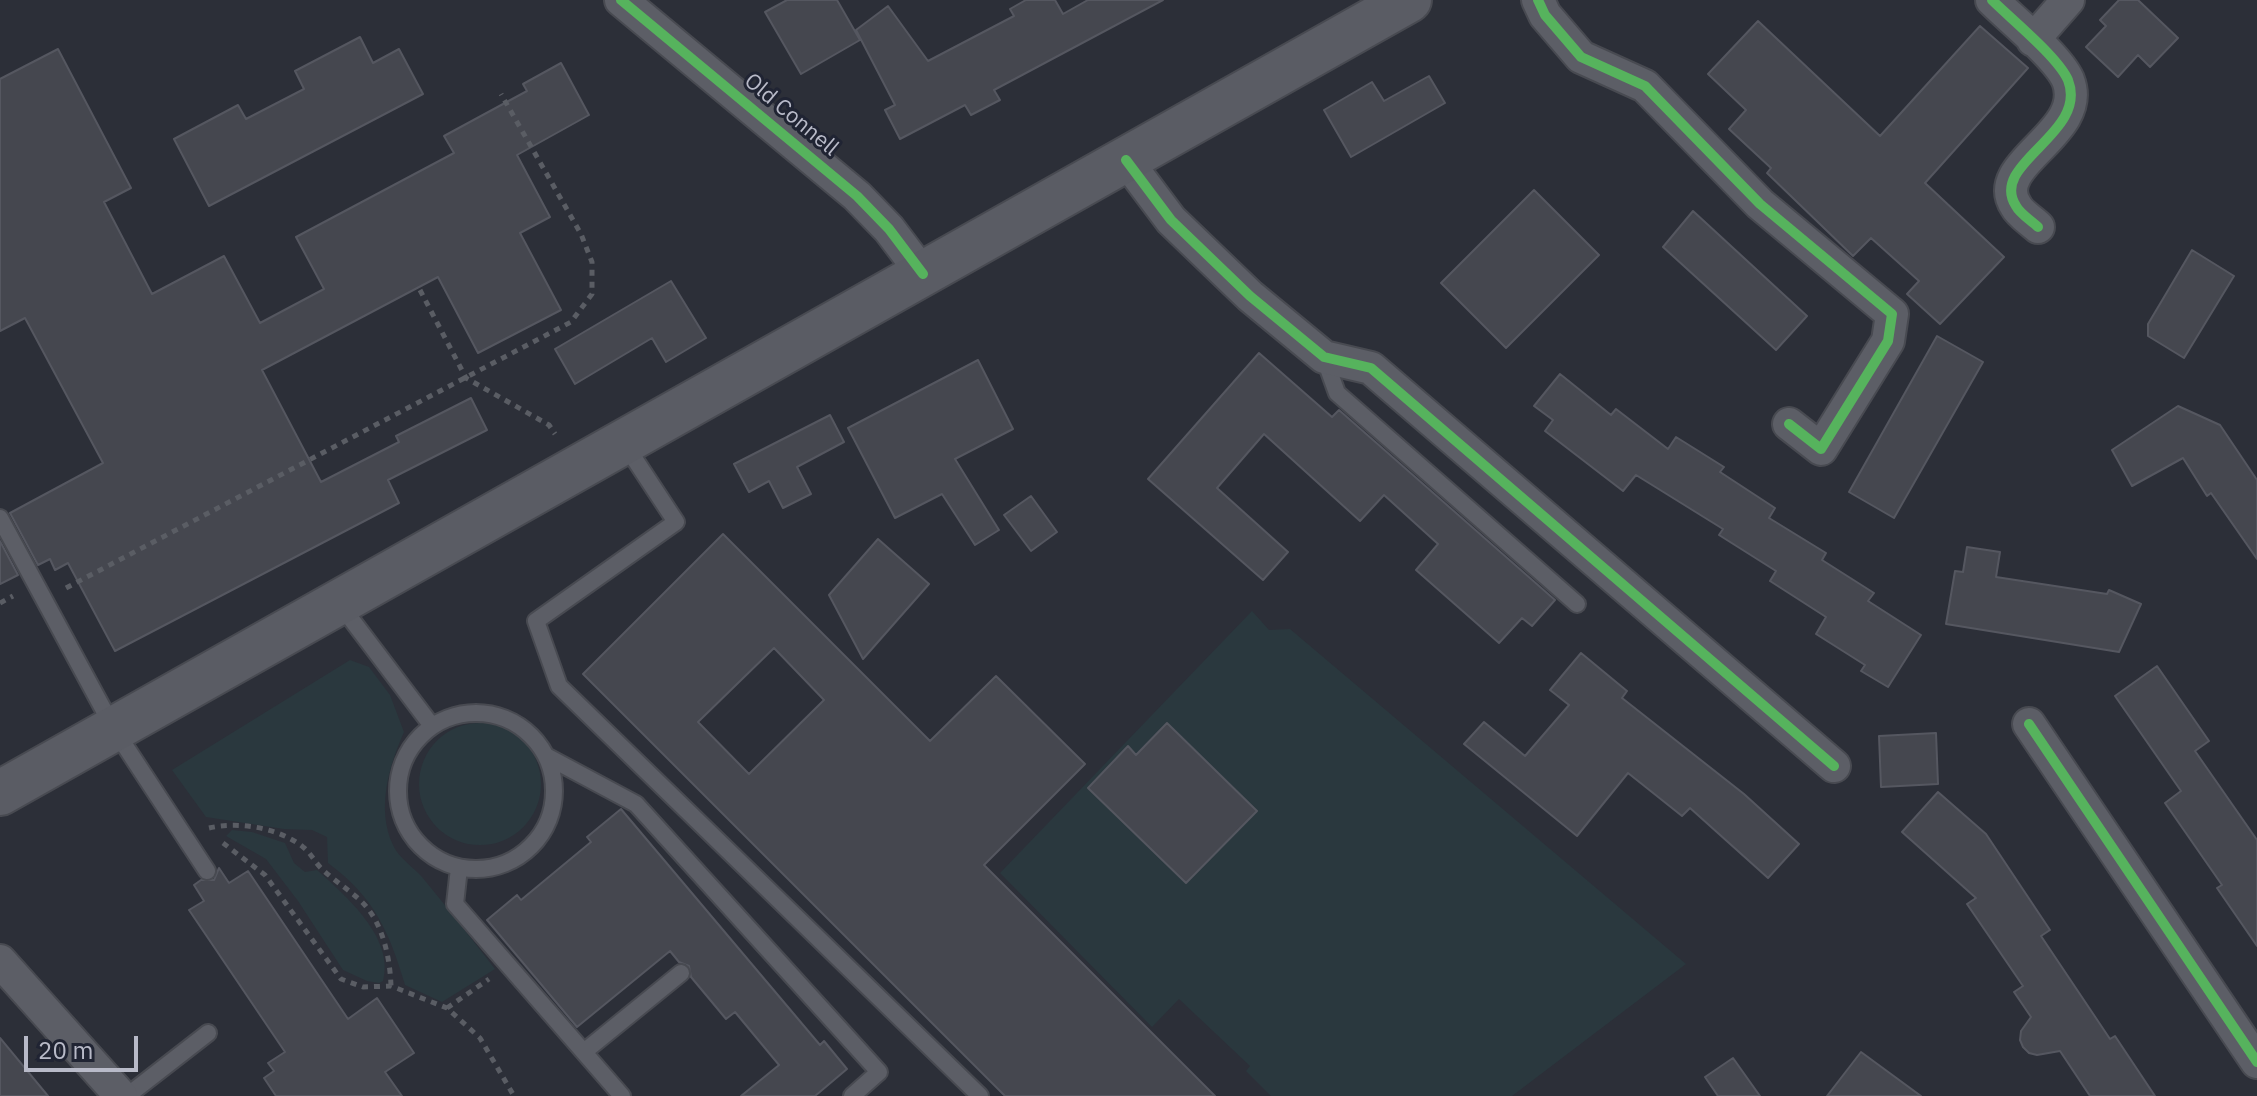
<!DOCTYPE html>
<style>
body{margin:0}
#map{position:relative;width:2257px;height:1096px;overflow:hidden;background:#2c2f38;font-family:"IBM Plex Sans",sans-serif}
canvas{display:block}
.scale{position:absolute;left:24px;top:1036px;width:114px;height:36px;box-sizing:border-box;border:4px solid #b8bac8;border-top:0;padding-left:10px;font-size:24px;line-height:28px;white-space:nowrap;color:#b8bac8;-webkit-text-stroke:6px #202433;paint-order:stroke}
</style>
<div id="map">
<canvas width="2257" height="1096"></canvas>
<div class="scale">20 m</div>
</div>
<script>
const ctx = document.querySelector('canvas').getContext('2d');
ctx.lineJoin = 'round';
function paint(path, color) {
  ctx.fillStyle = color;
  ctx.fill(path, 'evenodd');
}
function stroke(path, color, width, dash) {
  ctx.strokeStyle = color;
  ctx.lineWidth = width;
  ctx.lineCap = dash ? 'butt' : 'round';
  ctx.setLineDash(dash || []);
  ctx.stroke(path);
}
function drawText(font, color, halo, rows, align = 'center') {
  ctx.font = font + ' "IBM Plex Sans",sans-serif';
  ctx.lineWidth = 6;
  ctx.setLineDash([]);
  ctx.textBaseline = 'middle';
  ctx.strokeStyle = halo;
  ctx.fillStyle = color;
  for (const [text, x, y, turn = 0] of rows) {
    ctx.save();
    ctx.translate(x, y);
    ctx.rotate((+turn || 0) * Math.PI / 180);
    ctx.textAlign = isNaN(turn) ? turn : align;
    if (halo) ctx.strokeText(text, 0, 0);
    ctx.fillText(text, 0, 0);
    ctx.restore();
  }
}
paint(new Path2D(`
 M 1252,611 L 1269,630 L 1290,629 L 1686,964 L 1512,1096 L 1271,1096 L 1246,1071 L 1250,1066 L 1179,999 L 1152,1027 L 1000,873 Z
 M 350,660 L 369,667 L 390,695 L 404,732 C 389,766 376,809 393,845 C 398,857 413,867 422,877 C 447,907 471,938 495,969 L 442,1002 L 405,985 C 389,931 374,897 328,863 L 327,837 L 312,830 L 284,829 L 206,817 L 172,770 Z
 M419 784a61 61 0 1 1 122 0a61 61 0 1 1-122 0Z
 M 232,830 L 252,832 L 285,843 L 294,863 L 305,872 L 317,870 C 346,896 395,938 383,981 L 379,983 L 367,981 L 343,970 L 298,901 L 266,859 L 226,836 Z`), '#2a383e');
const building = new Path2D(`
 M 787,0 L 837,0 L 860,40 L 801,74 L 765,12 Z
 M 1026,0 L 1055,0 L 1063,14 L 1088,0 L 1163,0 L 994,90 L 1000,100 L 971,115 L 965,105 L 900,139 L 885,110 L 895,105 L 856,30 L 888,6 L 928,61 L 1014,16 L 1010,9 Z
 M 2119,0 L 2138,0 L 2178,38 L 2150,67 L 2138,55 L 2118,77 L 2086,47 L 2106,26 L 2100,20 Z
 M 1758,21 L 1880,136 L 1980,26 L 2028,68 L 1925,183 L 2004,257 L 1940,324 L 1907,294 L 1919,281 L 1871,238 L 1853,256 L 1767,173 L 1771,168 L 1729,129 L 1746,110 L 1708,74 Z
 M 360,37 L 373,63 L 399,49 L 423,94 L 209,206 L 174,139 L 238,105 L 246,119 L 304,89 L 295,71 Z
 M 58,49 L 131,188 L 104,202 L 152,294 L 224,256 L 260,323 L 324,289 L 296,237 L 454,153 L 444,136 L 527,91 L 523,84 L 561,63 L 589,115 L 517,155 L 550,217 L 520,233 L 561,310 L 478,353 L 438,277 L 262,370 L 321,482 L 399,442 L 396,436 L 471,398 L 487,430 L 388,480 L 399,503 L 115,651 L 68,563 L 55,570 L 50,559 L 38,565 L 10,513 L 103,463 L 25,318 L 0,331 L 0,79 Z
 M 1429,76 L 1445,103 L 1351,157 L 1324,110 L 1372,82 L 1384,101 Z
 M 1534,190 L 1599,255 L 1506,348 L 1441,283 Z
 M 1693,211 L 1807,316 L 1776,350 L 1663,247 Z
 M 2192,250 L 2234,276 L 2184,358 L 2148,336 L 2148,324 Z
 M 671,281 L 706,338 L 666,362 L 652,338 L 575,384 L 555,349 Z
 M 1937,336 L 1983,362 L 1894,518 L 1849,492 Z
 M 1259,353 L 1332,417 L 1339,410 L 1555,600 L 1532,626 L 1522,618 L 1499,643 L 1416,570 L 1438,544 L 1384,495 L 1360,521 L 1264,434 L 1217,488 L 1288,552 L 1263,580 L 1148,479 Z
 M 978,360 L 1013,429 L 955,459 L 999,530 L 975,545 L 942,494 L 895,518 L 848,428 Z
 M 1560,374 L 1611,415 L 1616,409 L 1668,449 L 1676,437 L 1724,467 L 1720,472 L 1775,508 L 1769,518 L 1826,553 L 1822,560 L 1874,593 L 1868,601 L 1921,635 L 1888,687 L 1861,671 L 1865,665 L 1816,634 L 1826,617 L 1770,581 L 1776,571 L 1719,535 L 1723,529 L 1636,475 L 1623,491 L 1545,431 L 1553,420 L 1534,406 Z
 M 2178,406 L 2220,425 L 2257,480 L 2257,559 L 2211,493 L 2207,496 L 2183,458 L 2132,486 L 2112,450 Z
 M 830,415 L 844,442 L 797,467 L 811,494 L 783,508 L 769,481 L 749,492 L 734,464 Z
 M 1031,496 L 1057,532 L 1031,551 L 1004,515 Z
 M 723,534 L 930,741 L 996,676 L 1085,764 L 984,865 L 1215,1096 L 1005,1096 L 583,674 ZM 774,648 L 824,700 L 749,774 L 698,722 Z
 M 878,539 L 929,584 L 863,659 L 829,595 Z
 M 0,541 L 18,575 L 0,584 Z
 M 1967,547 L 2000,552 L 1996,577 L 2107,594 L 2109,590 L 2141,604 L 2119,652 L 1946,624 L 1955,571 L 1963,572 Z
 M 1581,653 L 1627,691 L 1622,698 L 1744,794 L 1799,844 L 1768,878 L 1690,808 L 1682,816 L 1628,773 L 1577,836 L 1464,744 L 1484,722 L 1525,756 L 1569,705 L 1550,690 Z
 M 2157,666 L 2209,741 L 2195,751 L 2257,840 L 2257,946 L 2217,888 L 2222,885 L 2165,803 L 2181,791 L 2115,696 Z
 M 1167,723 L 1257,811 L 1186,883 L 1088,788 L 1128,746 L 1136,755 Z
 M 1936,733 L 1938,784 L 1881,787 L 1879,736 Z
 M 1938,792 L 1986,834 L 2050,930 L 2041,936 L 2110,1039 L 2115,1036 L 2155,1096 L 2090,1096 L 2060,1051 L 2037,1055 L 2029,1053 L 2023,1047 L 2020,1040 L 2021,1031 L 2031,1017 L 2014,992 L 2023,986 L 1967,904 L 1976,898 L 1902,832 Z
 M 621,809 L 820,1045 L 824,1041 L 847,1069 L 815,1096 L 741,1096 L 779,1065 L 735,1012 L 726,1019 L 691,977 L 689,966 L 679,962 L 670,951 L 577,1027 L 487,920 L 517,895 L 521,900 L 591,842 L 587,837 Z
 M 219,868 L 229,883 L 248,871 L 348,1019 L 377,998 L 414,1053 L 385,1072 L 402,1096 L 276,1096 L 264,1078 L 274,1071 L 268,1063 L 285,1052 L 189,910 L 204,901 L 194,885 L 201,880 L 214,880 Z
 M 0,1038 L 48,1096 L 0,1096 Z
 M 1861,1052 L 1921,1096 L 1827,1096 Z
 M 1733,1058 L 1760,1096 L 1718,1096 L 1705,1077 Z`);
paint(building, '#45474f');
stroke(building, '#555760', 2);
const lane = new Path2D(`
 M 1324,357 L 1337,393 L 1577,604
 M 624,443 L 676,522 L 536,621 L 559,686 L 980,1096
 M 0,518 L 114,729 L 207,871
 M 339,603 L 432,726
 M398 791a78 78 0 1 1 156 0a78 78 0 1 1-156 0Z
 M 548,757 L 636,804 L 879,1072 L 852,1096
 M 459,868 L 455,904 L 622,1096
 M 585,1051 L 681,973
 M 127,1096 L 208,1033`);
const street = new Path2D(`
 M 621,0 L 857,196 L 889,229 L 923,274
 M 1538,0 L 1545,15 L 1581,57 L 1645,86 L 1760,204 L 1892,314 L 1888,341 L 1821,449 L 1789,424
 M 1992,0 C 2011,19 2058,57 2068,80 C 2089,134 1988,163 2016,206 C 2020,214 2032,221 2038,227
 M 2033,40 L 2068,0
 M 1126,160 L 1171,220 L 1250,296 L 1324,357 L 1371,368 L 1834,766
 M 2029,724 L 2257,1062
 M 0,961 L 121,1096`);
const secondary = new Path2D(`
 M 0,793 L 1409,0`);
stroke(lane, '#484a51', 20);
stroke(street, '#484a51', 36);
stroke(secondary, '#484a51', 48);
stroke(new Path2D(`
 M 420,290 L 466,378 L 549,425 L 555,434
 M 66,588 L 571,322 L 592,294 L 592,262 L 581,234 L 501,94
 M 0,603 L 13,596
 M 209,828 C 240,821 279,828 303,847 C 311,853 315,863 323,870 C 335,881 349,890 361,901 C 383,922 390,958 391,986
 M 223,843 L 265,875 L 341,979 L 363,987 L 391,986 L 447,1008 L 480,1038 L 514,1096
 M 447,1008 L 489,979`), '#5a5d64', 5, [6, 6]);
stroke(lane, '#5c5e66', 16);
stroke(street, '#5c5e66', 32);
stroke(secondary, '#5a5c64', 44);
stroke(new Path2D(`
 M 621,0 L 857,196 L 889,229 L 923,274
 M 1538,0 L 1545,15 L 1581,57 L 1645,86 L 1760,204 L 1892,314 L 1888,341 L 1821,449 L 1789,424
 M 1992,0 C 2011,19 2058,57 2068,80 C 2089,134 1988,163 2016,206 C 2020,214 2032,221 2038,227
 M 1126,160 L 1171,220 L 1250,296 L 1324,357 L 1371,368 L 1834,766
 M 2029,724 L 2257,1062`), '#56b35d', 10);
drawText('22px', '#b8bac8', '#202433', [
 ["Old Connell",791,115,40]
]);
</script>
